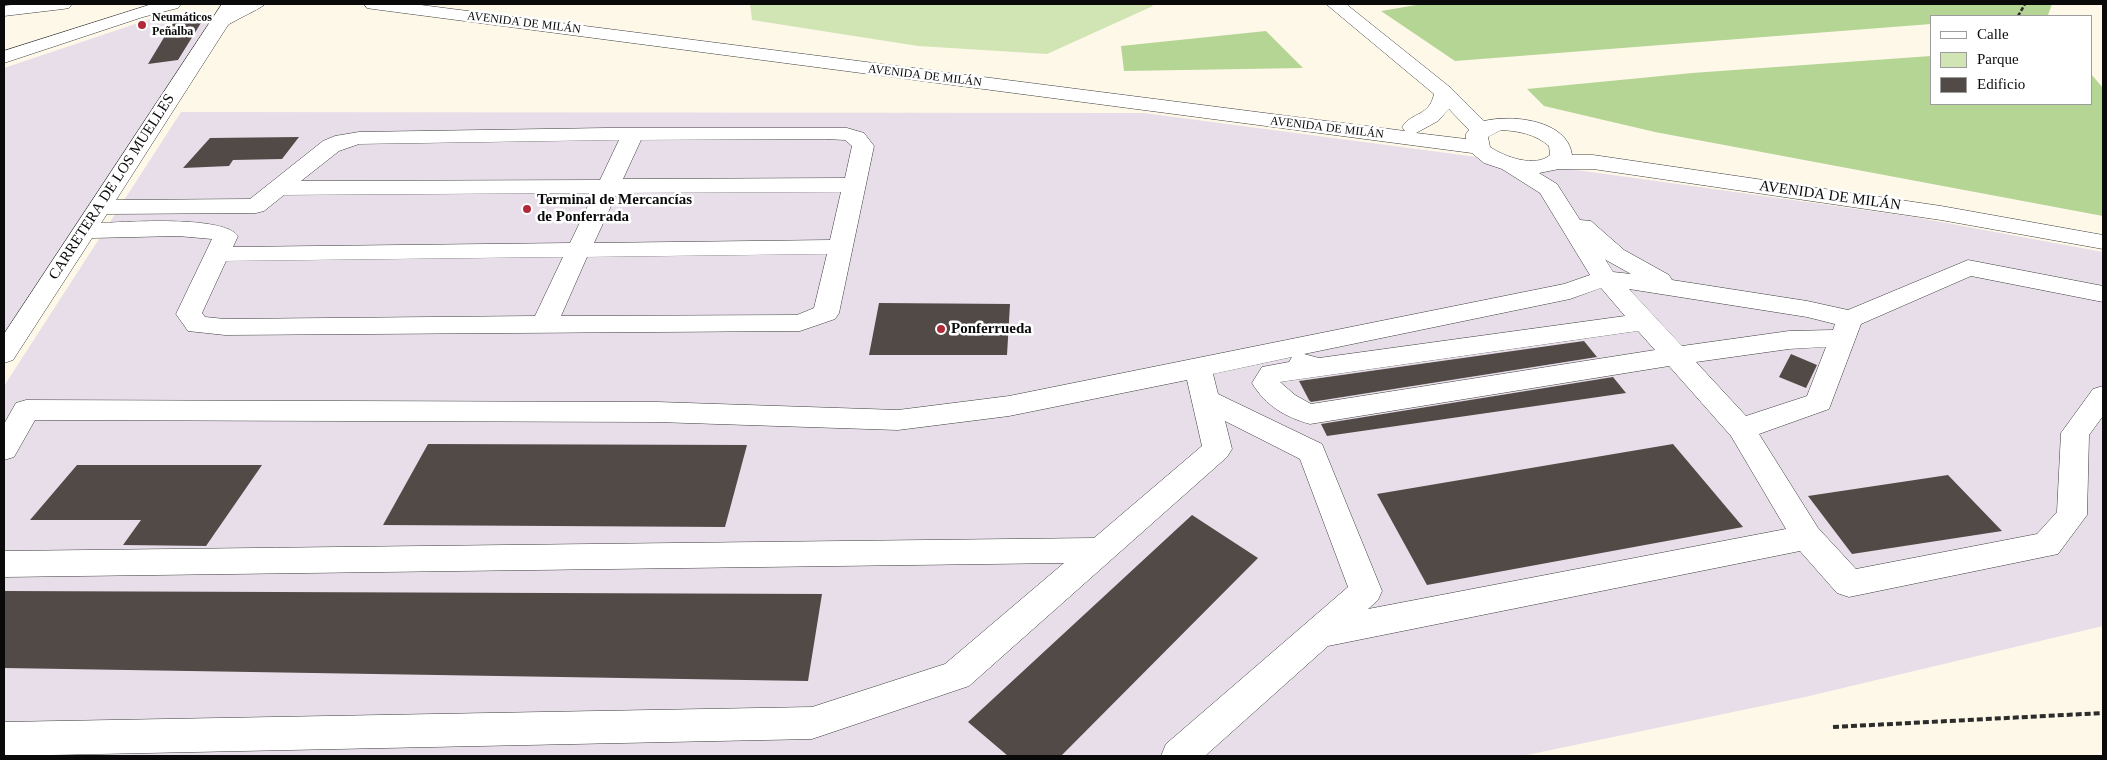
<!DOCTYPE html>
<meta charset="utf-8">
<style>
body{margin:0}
#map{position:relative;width:2107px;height:760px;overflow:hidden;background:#fef8e8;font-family:Georgia,serif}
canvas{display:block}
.frame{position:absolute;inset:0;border:5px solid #0a0a0a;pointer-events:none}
.legend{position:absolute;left:1930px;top:15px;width:162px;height:90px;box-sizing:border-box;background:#fff;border:1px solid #9d9d9d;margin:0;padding:6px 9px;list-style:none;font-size:15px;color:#0a0a0a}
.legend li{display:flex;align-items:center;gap:10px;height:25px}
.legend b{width:25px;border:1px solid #9d9d9d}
</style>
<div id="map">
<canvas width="2107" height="760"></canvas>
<div class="frame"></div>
<ul class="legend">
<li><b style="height:6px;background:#fff"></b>Calle</li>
<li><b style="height:14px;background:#d1e5b4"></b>Parque</li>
<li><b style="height:14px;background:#524a47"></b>Edificio</li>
</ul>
</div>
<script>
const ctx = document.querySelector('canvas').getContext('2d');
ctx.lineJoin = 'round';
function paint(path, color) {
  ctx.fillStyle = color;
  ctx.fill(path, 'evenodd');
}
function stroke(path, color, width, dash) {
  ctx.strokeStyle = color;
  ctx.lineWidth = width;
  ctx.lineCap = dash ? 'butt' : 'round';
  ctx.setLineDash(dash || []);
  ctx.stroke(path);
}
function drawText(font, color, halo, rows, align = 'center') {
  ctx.font = font + ' Georgia,serif';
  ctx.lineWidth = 5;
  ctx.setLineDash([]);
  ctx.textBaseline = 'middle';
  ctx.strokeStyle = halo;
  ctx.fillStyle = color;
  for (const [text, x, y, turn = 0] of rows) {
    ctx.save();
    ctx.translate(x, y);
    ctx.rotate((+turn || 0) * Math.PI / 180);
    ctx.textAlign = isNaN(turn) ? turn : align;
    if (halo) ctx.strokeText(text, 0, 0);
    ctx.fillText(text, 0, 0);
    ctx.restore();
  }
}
paint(new Path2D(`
 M 168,13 L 212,17 L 4,344 L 4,68 Z
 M 181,112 L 1144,113 L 1606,174 L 1914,217 L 2103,252 L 2103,626 L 1805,697 L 1522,756 L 4,756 L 4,386 Z`), '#e7dee9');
paint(new Path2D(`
 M 750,4 L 1151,4 L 1153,6 L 1047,54 L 918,46 L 752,20 Z`), '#d1e5b4');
paint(new Path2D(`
 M 1422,4 L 2052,4 L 2048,15 L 1931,16 L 1931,24 L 1455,61 L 1381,11 Z
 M 1266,31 L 1303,68 L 1124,71 L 1121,46 Z
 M 1931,56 L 1931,104 L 2091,104 L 2091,74 L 2103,88 L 2103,216 L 1655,132 L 1544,106 L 1527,89 L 1692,73 Z`), '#b5d595');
paint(new Path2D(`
 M 204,18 L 178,60 L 148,64 L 174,21 Z
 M 299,137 L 282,159 L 233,160 L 229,166 L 183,168 L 210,138 Z
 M 879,303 L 1010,304 L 1007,355 L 869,355 Z
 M 1584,341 L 1597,357 L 1311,402 L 1309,400 L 1299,381 Z
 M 1791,354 L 1817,365 L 1806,388 L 1779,377 Z
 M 1613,377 L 1626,393 L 1327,436 L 1321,424 Z
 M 428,444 L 747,445 L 725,527 L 383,525 Z
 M 1673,444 L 1743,527 L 1427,585 L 1377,494 Z
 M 77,465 L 262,465 L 206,546 L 123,545 L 141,520 L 30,520 Z
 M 1948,475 L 2002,531 L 1852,554 L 1808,496 Z
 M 1192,515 L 1258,558 L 1061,756 L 1008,756 L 968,722 Z
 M 4,591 L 822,594 L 808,681 L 4,668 Z`), '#524a47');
const minor = new Path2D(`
 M 19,4 L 72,4 L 69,8 L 63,9 L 4,16 L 4,6 Z
 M 152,4 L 181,4 L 178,8 L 143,17 L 4,63 L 4,51 Z
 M 222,4 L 265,4 C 262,8 235,20 228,25 L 116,200 L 250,199 L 323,141 L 335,136 L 359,132 L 606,128 L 847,128 L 864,133 L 874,146 L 839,313 L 835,319 L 800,331 L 225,335 L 188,331 L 176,314 L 212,239 L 178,236 L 92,238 L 13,360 L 4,363 L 4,334 ZM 825,139 L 845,140 L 852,146 L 845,178 L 623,179 L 641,140 ZM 619,140 L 600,180 L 301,181 L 339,151 L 359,144 ZM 841,192 L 830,240 L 594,243 L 617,193 ZM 594,193 L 570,243 L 233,247 L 238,236 C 223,215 127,222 101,223 L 107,214 L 256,213 L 264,211 L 284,195 ZM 827,254 L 814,308 L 797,315 L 561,316 L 587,257 ZM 563,257 L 535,316 L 225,319 L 205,317 L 202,313 L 226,261 Z
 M 364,4 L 413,4 L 1405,131 L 1402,127 C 1413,111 1429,117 1434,94 L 1326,4 L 1346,4 L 1451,88 L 1484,121 C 1512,114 1568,120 1572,155 L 1593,155 L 1941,206 L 2103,235 L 2103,249 L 1941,220 L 1593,169 L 1559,169 L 1539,173 L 1557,184 L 1580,220 L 1591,221 L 1624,250 L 1669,275 L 1672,280 L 1807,301 L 1848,310 L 1968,260 L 2103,286 L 2103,302 L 1971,276 L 1861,324 L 1829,409 L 1759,434 L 1818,528 L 1856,569 L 2037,534 L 2057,512 L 2061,433 L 2093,389 L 2103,386 L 2103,416 L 2089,435 L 2087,515 L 2058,554 L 1849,597 L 1837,593 L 1800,551 L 1328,646 L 1205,756 L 1161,756 L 1166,744 L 1348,587 L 1300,459 L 1225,421 L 1232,449 L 1227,457 L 969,686 L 812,739 L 4,756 L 4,722 L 812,707 L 945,664 L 1064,563 L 4,577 L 4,551 L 1094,538 L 1202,446 L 1187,380 L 1009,416 L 898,430 L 657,422 L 35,420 L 14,457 L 4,460 L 4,424 L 16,403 L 26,400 L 657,402 L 898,410 L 1009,396 L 1564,284 L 1590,275 L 1540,193 L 1502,169 L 1484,163 L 1472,153 L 373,9 L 367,8 ZM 1449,109 L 1469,130 L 1466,134 L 1466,139 L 1416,133 L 1438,121 ZM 1501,130 C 1519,131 1535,134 1549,146 L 1550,155 C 1535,168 1505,157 1490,147 L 1488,137 ZM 1605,259 L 1606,260 L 1631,274 L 1613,272 ZM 1601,288 L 1625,316 L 1319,358 L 1304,354 L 1570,299 ZM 1629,289 L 1807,317 L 1835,324 L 1833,330 L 1789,331 L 1682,346 ZM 1638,331 L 1655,350 L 1311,404 L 1295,395 L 1280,382 ZM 1826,347 L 1807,396 L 1746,416 L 1696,362 L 1789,349 ZM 1292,357 L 1289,362 L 1262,367 L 1252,383 C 1266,406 1285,417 1310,424 L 1669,366 L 1731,436 L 1786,529 L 1368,609 L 1378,600 L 1382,591 L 1322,444 L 1218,394 L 1213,374 Z`);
stroke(minor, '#3d3d3d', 1);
stroke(new Path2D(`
 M 2018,16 L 2025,4`), '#2c2c2c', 2.5, [4, 2]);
stroke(new Path2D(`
 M 1833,727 L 2103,713`), '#2c2c2c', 4, [6, 3]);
paint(minor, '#fff');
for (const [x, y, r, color] of [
 [142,25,5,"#b12a39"],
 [527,209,5,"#b12a39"],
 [941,329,5,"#b12a39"]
]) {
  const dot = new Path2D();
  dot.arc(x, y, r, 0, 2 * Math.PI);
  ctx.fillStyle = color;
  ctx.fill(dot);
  stroke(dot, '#fff', 2);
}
drawText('bold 12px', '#0a0a0a', '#fff', [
 ["Neumáticos",152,18],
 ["Peñalba",152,32]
], 'left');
drawText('12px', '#0a0a0a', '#fff', [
 ["AVENIDA DE MILÁN",524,23,7],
 ["AVENIDA DE MILÁN",925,76,7],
 ["AVENIDA DE MILÁN",1327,128,7]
]);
drawText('15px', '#0a0a0a', '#fff', [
 ["CARRETERA DE LOS MUELLES",112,187,-57],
 ["AVENIDA DE MILÁN",1830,196,8]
]);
drawText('bold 15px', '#0a0a0a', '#fff', [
 ["Terminal de Mercancías",537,200],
 ["de Ponferrada",537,217],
 ["Ponferrueda",951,329]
], 'left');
</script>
